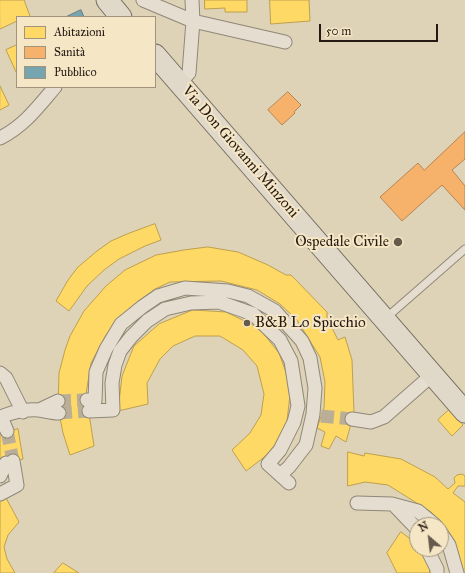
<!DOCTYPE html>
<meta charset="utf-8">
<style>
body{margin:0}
#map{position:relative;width:465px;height:573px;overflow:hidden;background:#dfd3b7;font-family:"IM FELL Great Primer",serif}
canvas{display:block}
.legend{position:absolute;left:16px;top:16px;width:140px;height:72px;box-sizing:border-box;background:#f5e6c6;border:1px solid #a1947e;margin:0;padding:5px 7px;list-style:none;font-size:12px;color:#241913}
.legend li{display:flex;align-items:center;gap:8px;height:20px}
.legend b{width:20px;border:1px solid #a1947e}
.north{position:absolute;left:409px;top:517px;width:40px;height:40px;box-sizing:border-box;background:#f5e6c6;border:1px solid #a1947e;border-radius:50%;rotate:332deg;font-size:11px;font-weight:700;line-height:16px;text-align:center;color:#241913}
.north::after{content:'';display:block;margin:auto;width:14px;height:18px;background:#655a4c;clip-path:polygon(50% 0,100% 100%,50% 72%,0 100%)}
.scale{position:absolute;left:319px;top:24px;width:119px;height:18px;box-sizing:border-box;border:2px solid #241913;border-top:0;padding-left:5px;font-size:12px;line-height:14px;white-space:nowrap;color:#241913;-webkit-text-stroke:3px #f5e6c6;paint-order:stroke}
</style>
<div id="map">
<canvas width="465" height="573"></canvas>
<ul class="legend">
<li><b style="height:11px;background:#ffd966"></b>Abitazioni</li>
<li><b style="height:11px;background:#f6b26b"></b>Sanità</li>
<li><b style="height:11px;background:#76a5af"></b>Pubblico</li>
</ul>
<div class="north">N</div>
<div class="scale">50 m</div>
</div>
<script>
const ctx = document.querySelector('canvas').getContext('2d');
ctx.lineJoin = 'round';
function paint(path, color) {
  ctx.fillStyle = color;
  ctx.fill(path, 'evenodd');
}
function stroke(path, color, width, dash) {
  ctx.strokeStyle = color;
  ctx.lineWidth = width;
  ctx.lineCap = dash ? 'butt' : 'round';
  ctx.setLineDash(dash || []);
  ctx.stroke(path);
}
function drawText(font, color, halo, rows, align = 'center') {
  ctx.font = font + ' "IM FELL Great Primer",serif';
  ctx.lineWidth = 4;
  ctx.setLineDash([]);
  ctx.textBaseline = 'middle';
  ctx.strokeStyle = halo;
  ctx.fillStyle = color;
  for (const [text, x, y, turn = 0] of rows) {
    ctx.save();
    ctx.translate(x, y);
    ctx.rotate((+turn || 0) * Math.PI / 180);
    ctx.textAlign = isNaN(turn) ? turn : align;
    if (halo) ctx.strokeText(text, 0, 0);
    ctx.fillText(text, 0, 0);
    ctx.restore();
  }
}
const homes = new Path2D(`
 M 0,0 L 24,0 L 30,16 L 27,17 L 17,17 L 17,21 L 0,29 Z
 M 205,0 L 247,0 L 247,12 L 225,12 L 225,8 L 205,9 Z
 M 270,0 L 309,0 L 310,21 L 271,24 Z
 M 17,45 L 17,74 L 6,50 Z
 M 0,86 L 9,105 L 0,110 Z
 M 155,224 L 161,240 L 145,246 L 119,259 L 104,270 L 87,286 L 69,311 L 56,301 L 68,280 L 78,267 L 97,251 L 111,241 L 127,234 Z
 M 208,247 L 238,252 L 268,265 L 286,275 L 291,275 L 327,312 L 327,318 L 338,340 L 345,337 L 352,360 L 354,413 L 346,442 L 336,436 L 329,449 L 321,446 L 325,432 L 317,428 L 324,408 L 325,382 L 320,357 L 297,320 L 280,304 L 257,290 L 221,281 L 170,282 L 155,289 L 134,305 L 115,324 L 106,335 L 91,363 L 86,394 L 94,446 L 70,455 L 63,433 L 58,408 L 59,373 L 65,350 L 70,336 L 84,311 L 106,286 L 125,270 L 156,255 L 184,250 Z
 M 193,310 L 226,312 L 259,328 L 279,353 L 291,386 L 287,421 L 271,452 L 246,471 L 232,450 L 250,433 L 261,415 L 264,394 L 257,366 L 243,350 L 220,336 L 195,336 L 173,346 L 160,359 L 147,383 L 148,404 L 118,411 L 122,376 L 134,346 L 159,324 Z
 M 449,410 L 463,425 L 452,436 L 438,420 Z
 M 18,429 L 23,459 L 6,463 L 0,466 L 0,434 Z
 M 348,452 L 364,456 L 365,453 L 401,459 L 435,477 L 448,489 L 455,483 L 454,478 L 457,475 L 462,474 L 465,476 L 465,486 L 458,486 L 453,493 L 465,502 L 465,573 L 464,573 L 456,548 L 448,533 L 441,522 L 431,512 L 388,485 L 365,482 L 348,486 Z
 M 5,496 L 19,522 L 8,535 L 4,547 L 7,559 L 15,573 L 0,573 L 0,501 Z
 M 401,532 L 417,544 L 417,549 L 422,549 L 429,560 L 430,573 L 397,573 L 387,553 Z
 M 63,563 L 79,573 L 54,573 Z`);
paint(homes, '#ffd966');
stroke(homes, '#bd9f4d', 1);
const health = new Path2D(`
 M 288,92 L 301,105 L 294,112 L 295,113 L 282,125 L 268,110 Z
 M 465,132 L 465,159 L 452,170 L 465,186 L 465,210 L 442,185 L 402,221 L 380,197 L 418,163 L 424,170 Z`);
paint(health, '#f6b26b');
stroke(health, '#b78451', 1);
const public = new Path2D(`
 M 81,10 L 84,17 L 66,17 Z`);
paint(public, '#76a5af');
stroke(public, '#5d7b80', 1);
stroke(new Path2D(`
 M 58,401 L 87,400
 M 59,413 L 89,411
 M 321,416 L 352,419
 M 7,431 L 13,461`), '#baae96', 13, [13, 6]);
const service = new Path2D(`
 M 386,318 L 465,249`);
const minor = new Path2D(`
 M 143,0 L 193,21 L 285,42
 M 180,83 L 189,73 L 193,21 L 192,0
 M 0,138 C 24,126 38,107 55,87
 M 0,373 L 6,378 L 23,412
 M 87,400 L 95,401 L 96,372 L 106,349 L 121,324 L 142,307 L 158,296 L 185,288 L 228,291 L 248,296 L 275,311 L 302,341 L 310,358 L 315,388 L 313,414 L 306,445 L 289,467 L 280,475
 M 39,410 L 58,401
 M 89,411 L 113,410 L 112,383 L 115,365 L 120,351 L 131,337 L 147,321 L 165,309 L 191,303 L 219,302 L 253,314 L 280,340 L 291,361 L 298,406 L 294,422 L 280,450 L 268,464 L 289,483
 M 1,417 L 7,431
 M 352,419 L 371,422 L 384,417 L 432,375
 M 0,421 L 1,417 C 12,412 27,409 39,410 C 46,411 52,413 59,413
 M 0,476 L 6,463
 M 0,494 L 17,485 L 13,461
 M 357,503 L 392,504 L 418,511 L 435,525
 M 394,505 L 417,529
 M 441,533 L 449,545 L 457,573
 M 427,549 L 437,569 L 437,573`);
const primary = new Path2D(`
 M 107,0 L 121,17
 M 155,55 L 465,412`);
stroke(service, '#8f8777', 9);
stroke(minor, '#8f8777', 15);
stroke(primary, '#756e60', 23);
stroke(service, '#e5ded0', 7);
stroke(minor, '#e5ded0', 13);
stroke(primary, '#e0d9ca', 21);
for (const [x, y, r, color] of [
 [398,242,5,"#655a4c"],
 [247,323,4,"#655a4c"]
]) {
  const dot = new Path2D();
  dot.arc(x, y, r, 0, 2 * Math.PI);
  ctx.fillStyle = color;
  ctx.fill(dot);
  stroke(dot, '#f5e6c6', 1.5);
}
drawText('15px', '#241913', '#f5e6c6', [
 ["Via Don Giovanni Minzoni",240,152,49]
]);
drawText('15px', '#241913', '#f5e6c6', [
 ["Ospedale Civile",389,242],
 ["B&B Lo Spicchio",255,323,"left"]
], 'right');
</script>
